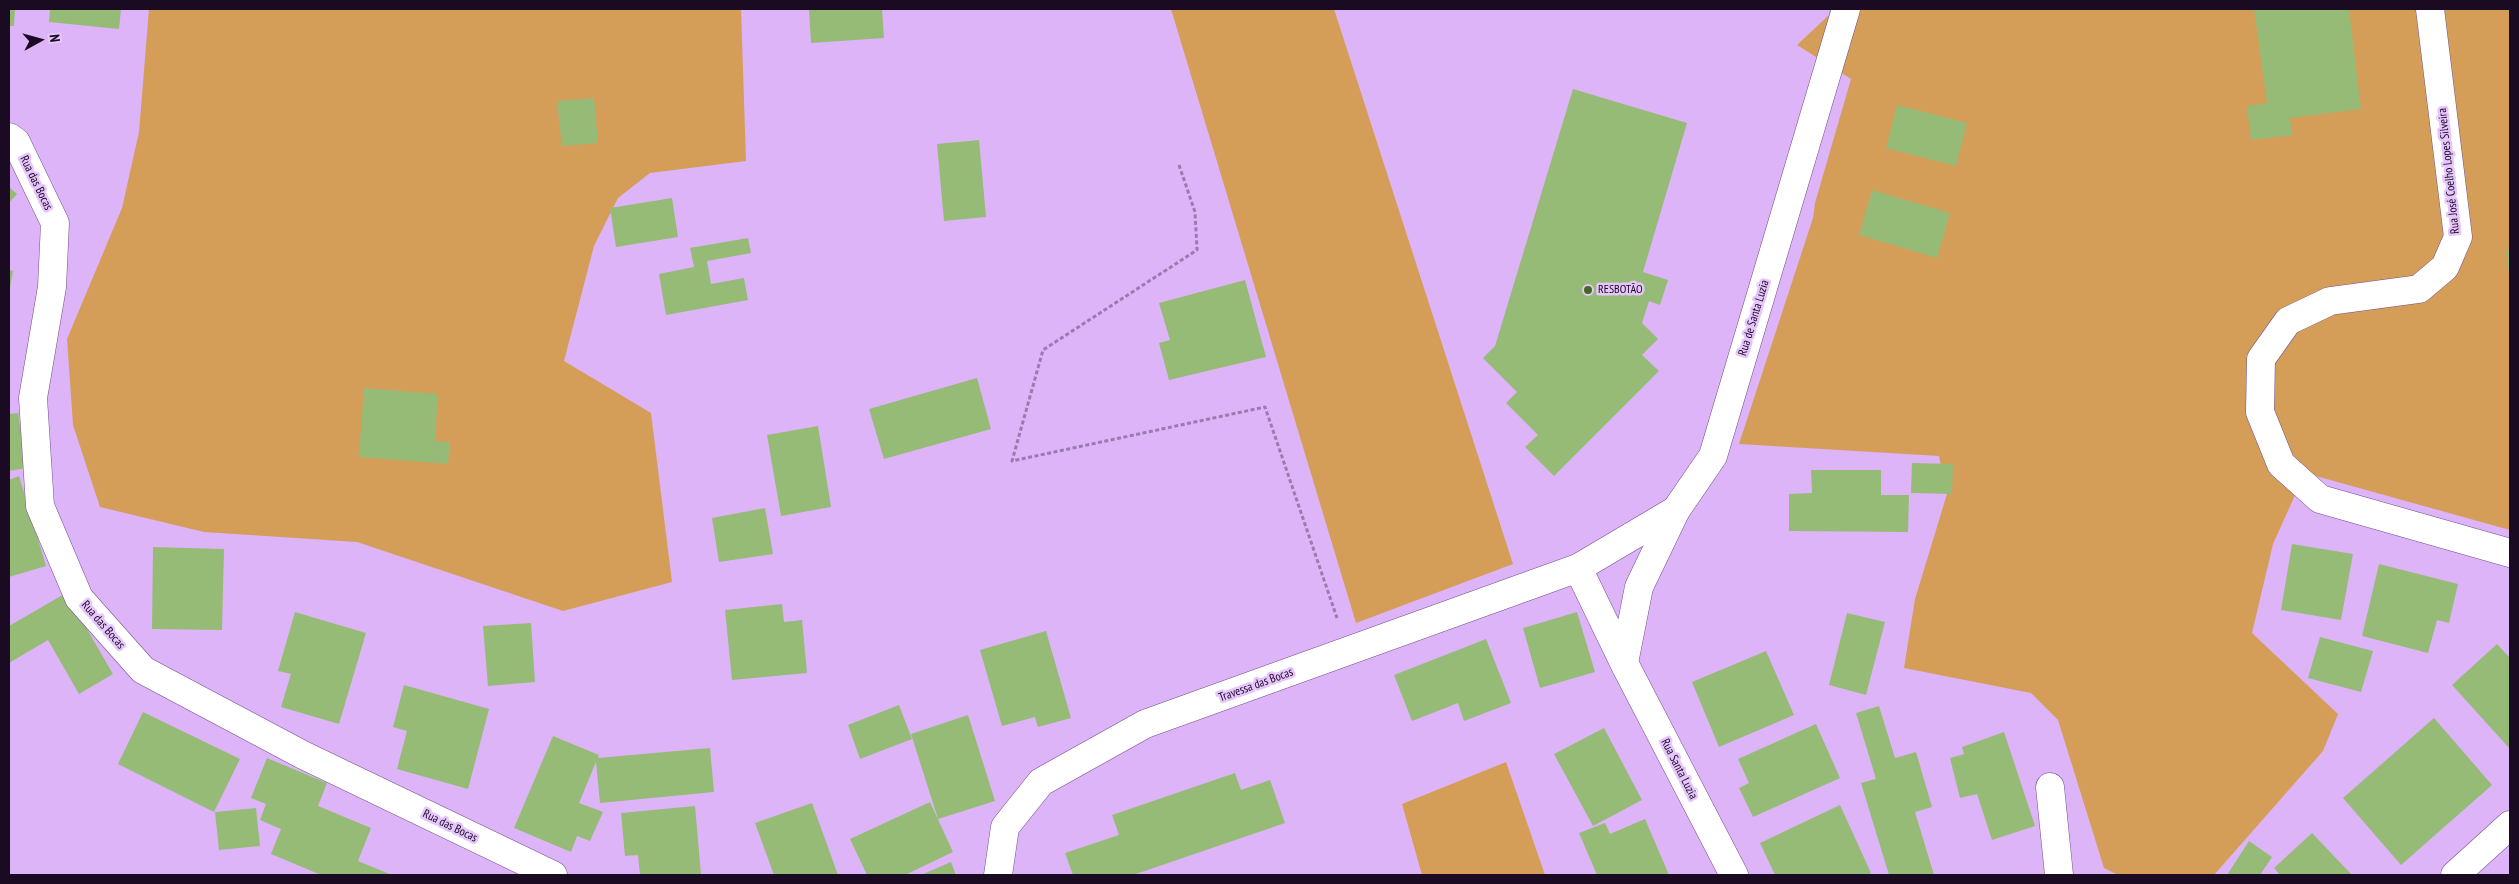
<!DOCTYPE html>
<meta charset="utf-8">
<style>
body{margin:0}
#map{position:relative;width:2519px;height:884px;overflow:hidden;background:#ddb4f8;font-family:"PT Sans Narrow",sans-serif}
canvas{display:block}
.frame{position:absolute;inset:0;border:10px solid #1a0a22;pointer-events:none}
.north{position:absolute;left:15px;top:15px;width:50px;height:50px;-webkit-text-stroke:4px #e6c5fc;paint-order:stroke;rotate:83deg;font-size:14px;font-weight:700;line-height:20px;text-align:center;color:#1a0a22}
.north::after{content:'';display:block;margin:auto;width:18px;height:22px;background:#1a0a22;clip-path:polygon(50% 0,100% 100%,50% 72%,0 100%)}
</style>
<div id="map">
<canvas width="2519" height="884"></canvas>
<div class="frame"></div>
<div class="north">N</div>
</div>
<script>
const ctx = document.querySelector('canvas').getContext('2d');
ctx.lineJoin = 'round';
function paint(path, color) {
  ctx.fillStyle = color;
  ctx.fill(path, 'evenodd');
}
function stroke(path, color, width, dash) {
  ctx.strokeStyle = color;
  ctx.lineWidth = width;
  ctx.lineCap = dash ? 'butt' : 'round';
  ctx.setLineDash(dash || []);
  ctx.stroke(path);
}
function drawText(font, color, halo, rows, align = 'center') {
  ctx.font = font + ' "PT Sans Narrow",sans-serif';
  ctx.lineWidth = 5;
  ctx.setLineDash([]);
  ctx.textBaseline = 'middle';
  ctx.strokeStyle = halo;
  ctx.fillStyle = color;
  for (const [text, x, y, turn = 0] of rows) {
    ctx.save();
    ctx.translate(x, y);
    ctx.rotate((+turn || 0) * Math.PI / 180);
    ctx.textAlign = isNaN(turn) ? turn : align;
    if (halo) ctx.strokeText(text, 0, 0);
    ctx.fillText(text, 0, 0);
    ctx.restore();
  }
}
paint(new Path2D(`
 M 149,9 L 741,9 L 746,161 L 650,173 L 618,198 L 594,246 L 564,361 L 651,413 L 672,582 L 563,611 L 357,542 L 204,532 L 100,507 L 73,425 L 67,339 L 122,208 L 139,132 Z
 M 1171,9 L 1334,9 L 1513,564 L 1356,623 Z
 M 1830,9 L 2510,9 L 2510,530 L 2305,473 L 2273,544 L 2252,633 L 2338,714 L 2323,751 L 2214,875 L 2118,875 L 2104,868 L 2058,720 L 2031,693 L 1904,668 L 1915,599 L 1947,494 L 1939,456 L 1739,444 L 1813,218 L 1815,203 L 1851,79 L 1797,45 L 1829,15 Z
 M 1506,762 L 1545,875 L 1422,875 L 1402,804 Z`), '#d49e59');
paint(new Path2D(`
 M 9,9 L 15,9 L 14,26 L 9,26 Z
 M 50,9 L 121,9 L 119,29 L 49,22 Z
 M 809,9 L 882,9 L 884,38 L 811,43 Z
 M 2254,9 L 2349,9 L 2361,109 L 2290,118 L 2292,135 L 2251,140 L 2247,106 L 2267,103 Z
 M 1573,89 L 1687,123 L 1643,272 L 1668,280 L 1660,305 L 1649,301 L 1642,323 L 1658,339 L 1642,355 L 1659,371 L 1554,476 L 1525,447 L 1538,435 L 1506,403 L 1517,392 L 1483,358 L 1495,346 Z
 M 594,98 L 598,143 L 562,146 L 557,101 Z
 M 1897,105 L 1967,123 L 1956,166 L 1886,148 Z
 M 979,140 L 986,217 L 944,221 L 937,144 Z
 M 9,187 L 17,194 L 9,203 Z
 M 1872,190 L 1950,213 L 1937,258 L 1859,235 Z
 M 672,198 L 678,237 L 616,247 L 610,208 Z
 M 748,238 L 751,253 L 707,261 L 711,284 L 744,278 L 748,300 L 666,315 L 659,274 L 694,267 L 690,248 Z
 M 2510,250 L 2510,273 L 2509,273 L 2506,251 Z
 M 9,270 L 13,271 L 10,288 L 9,288 Z
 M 1245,280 L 1266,357 L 1169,380 L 1159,343 L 1170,340 L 1159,303 Z
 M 977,378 L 991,429 L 884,459 L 869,409 Z
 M 364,388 L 438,394 L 435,441 L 450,442 L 448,464 L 359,457 Z
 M 18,413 L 27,468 L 9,471 L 9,414 Z
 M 818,426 L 831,507 L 781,516 L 767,435 Z
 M 1912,463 L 1953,464 L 1952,494 L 1911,493 Z
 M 1811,470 L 1881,470 L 1881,495 L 1909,495 L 1908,532 L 1789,531 L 1789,494 L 1812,493 Z
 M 19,476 L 46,566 L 9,577 L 9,480 Z
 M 765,508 L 773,554 L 719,562 L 712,518 Z
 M 2292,544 L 2353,554 L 2341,620 L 2281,610 Z
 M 153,547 L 224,549 L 222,630 L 152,629 Z
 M 2379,564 L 2458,584 L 2449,623 L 2437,620 L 2428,653 L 2362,636 Z
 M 66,593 L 113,674 L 79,694 L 48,640 L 9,663 L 9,626 Z
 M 782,604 L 784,622 L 802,620 L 807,673 L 732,680 L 725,610 Z
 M 295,612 L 366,633 L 339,724 L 281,707 L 291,674 L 278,671 Z
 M 1577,612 L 1595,672 L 1540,688 L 1523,628 Z
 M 1847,613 L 1885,622 L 1866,695 L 1829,685 Z
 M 531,623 L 535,682 L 488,686 L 483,626 Z
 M 1046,631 L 1071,718 L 1038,727 L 1035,717 L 1002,726 L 980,650 Z
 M 2320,637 L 2373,651 L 2361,692 L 2308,678 Z
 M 1486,639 L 1511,703 L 1464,721 L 1458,703 L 1412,721 L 1394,675 Z
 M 2497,644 L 2510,658 L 2510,749 L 2452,685 Z
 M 1766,651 L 1794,715 L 1719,747 L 1692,682 Z
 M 404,685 L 489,709 L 468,789 L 397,769 L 407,731 L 393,727 Z
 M 899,705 L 912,739 L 860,759 L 848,725 Z
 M 1879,706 L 1895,758 L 1916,752 L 1932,807 L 1915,812 L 1934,875 L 1889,875 L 1861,783 L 1876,779 L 1856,713 Z
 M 143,712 L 240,759 L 214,812 L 118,764 Z
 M 968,715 L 995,801 L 938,819 L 911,734 Z
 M 2434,718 L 2492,785 L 2401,865 L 2343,798 Z
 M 1816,724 L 1840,778 L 1753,817 L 1739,788 L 1749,783 L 1738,759 Z
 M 1604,728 L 1642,800 L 1593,826 L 1554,754 Z
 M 2004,732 L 2035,826 L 1992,840 L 1977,794 L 1960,798 L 1950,758 L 1964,754 L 1962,747 Z
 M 553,736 L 599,755 L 598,758 L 710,748 L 714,792 L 600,803 L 596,762 L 579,803 L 603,812 L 590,841 L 577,836 L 571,852 L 514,828 Z
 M 267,758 L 327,783 L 318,806 L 371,828 L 358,861 L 392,875 L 321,875 L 271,854 L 281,829 L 260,820 L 266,804 L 251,798 Z
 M 1235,773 L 1241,790 L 1270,780 L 1285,823 L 1133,875 L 1073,875 L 1065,853 L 1119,835 L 1112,815 Z
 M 930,802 L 953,852 L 905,875 L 867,875 L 850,839 Z
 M 812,803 L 838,875 L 774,875 L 755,823 Z
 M 1840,805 L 1871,873 L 1867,875 L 1775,875 L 1760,843 Z
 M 695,806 L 701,875 L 640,875 L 638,855 L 625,856 L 621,813 Z
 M 256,808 L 260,846 L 219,850 L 215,812 Z
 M 1645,819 L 1669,875 L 1597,875 L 1579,833 L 1605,823 L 1610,834 Z
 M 2312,833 L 2352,875 L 2280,875 L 2274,868 Z
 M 2249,841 L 2272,857 L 2260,875 L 2227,875 Z
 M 951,862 L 956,875 L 921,875 Z`), '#96bb76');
const minor = new Path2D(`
 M 2430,9 L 2458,237 L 2445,267 L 2419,289 L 2330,301 L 2288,321 L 2261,359 L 2260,412 L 2281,464 L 2320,499 L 2510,553
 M 1676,510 L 1639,587 L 1624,663 L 1734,875
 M 1578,568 L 1624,663
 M 2050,787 L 2059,875
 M 2455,875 L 2510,825`);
const tertiary = new Path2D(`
 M 9,137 L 16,142 L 55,223 L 52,287 L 33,398 L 40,506 L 79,598 L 143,670 L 303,755 L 553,875
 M 998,875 L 1005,827 L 1041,782 L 1145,724 L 1578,568 L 1676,510 L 1713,456 L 1846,9`);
stroke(minor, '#744e8b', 29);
stroke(tertiary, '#744e8b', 29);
stroke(new Path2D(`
 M 1179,165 L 1195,212 L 1197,250 L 1043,350 L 1012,461 L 1265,407 L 1337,618`), '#9a7aaf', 3, [4, 2.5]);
stroke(minor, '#fff', 28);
stroke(tertiary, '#fff', 28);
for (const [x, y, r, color] of [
 [1588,290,5,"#466921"]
]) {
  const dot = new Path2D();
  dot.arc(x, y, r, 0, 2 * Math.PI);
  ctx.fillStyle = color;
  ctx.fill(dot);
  stroke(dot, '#e6c5fc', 2);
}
drawText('12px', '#1a0a22', '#e6c5fc', [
 ["Rua José Coelho Lopes Silveira",2449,171,-96],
 ["Rua das Bocas",36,183,64],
 ["Rua de Santa Luzia",1754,318,-73],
 ["Rua das Bocas",103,625,49],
 ["Travessa das Bocas",1256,685,-20],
 ["Rua Santa Luzia",1679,769,63],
 ["Rua das Bocas",450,826,26]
]);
drawText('12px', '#1a0a22', '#e6c5fc', [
 ["RESBOTÃO",1598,290]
], 'left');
</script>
